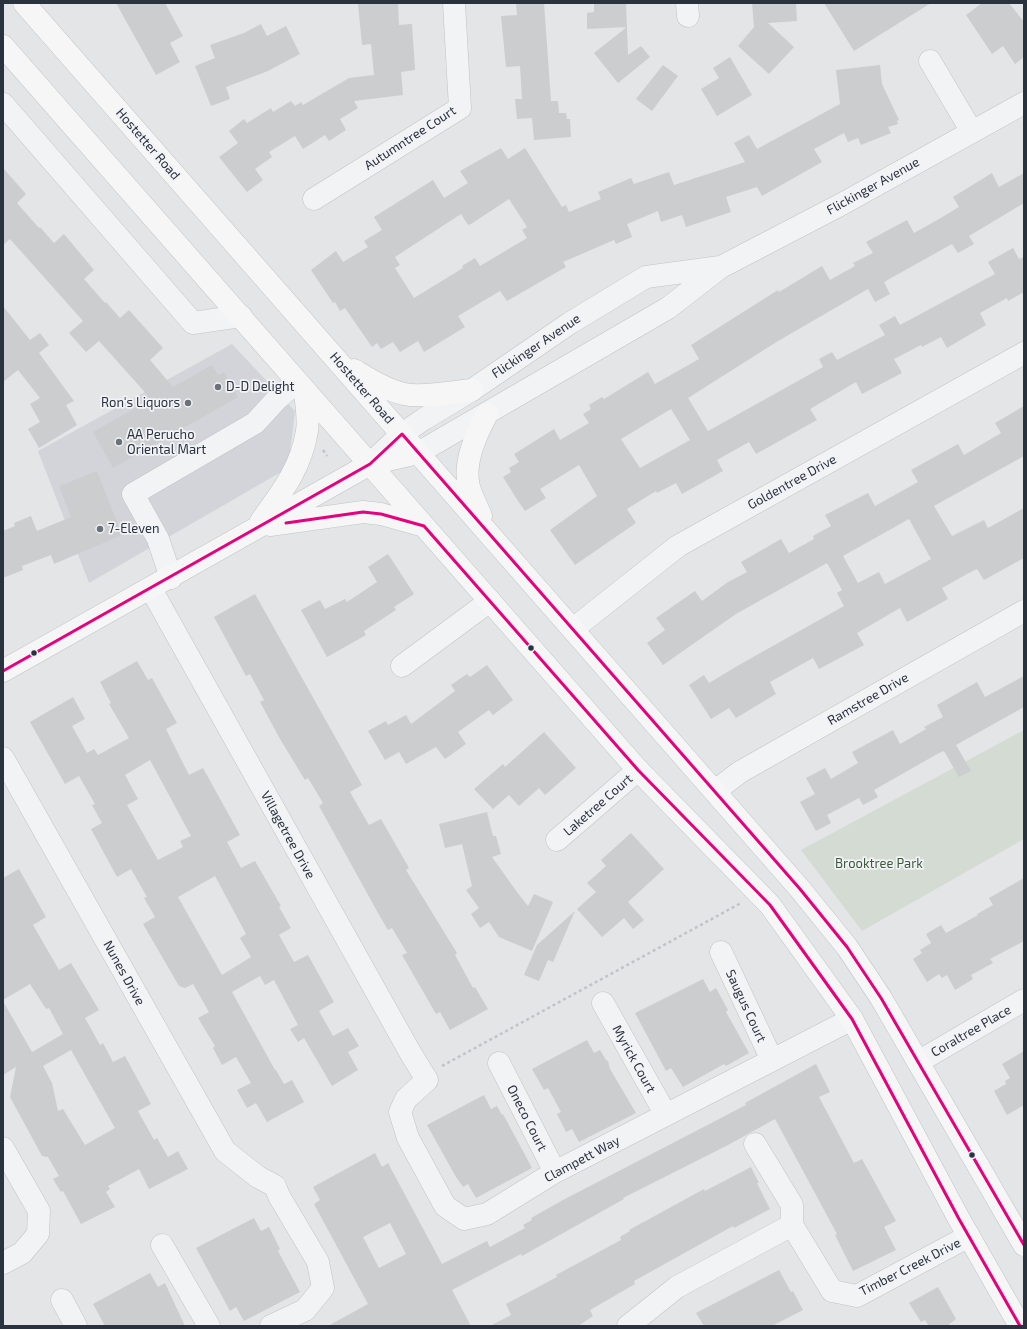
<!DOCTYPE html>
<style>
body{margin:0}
#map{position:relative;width:1027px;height:1329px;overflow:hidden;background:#e3e5e7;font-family:"Exo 2",sans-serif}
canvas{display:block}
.frame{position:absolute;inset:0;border:4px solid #2b323f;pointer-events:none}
</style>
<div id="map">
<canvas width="1027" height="1329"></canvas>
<div class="frame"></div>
</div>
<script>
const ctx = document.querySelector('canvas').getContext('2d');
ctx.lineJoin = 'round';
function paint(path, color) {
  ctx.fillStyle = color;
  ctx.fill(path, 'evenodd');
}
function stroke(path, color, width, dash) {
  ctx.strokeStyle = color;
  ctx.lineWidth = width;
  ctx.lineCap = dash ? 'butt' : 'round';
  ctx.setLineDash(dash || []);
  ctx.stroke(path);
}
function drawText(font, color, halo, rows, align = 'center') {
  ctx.font = font + ' "Exo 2",sans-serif';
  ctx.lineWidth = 3.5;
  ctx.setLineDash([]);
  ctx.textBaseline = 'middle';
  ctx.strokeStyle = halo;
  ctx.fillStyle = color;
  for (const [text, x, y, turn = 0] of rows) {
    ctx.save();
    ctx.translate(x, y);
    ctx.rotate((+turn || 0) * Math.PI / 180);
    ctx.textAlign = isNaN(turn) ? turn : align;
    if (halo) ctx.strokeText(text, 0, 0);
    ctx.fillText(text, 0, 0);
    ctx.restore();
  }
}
paint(new Path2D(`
 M 232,344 L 295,411 L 288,468 L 89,583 L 38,451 Z`), '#d2d4da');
paint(new Path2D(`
 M 1024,730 L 1024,839 L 862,931 L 801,850 Z`), '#d4dbd3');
paint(new Path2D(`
 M 116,3 L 165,3 L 183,36 L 170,43 L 180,62 L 156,75 Z
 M 373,3 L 398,3 L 399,25 L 412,24 L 415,70 L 401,72 L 403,95 L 354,101 L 358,108 L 340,119 L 346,130 L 329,141 L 325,135 L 303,149 L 295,136 L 269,152 L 272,157 L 255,169 L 263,180 L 247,192 L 219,157 L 238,143 L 229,131 L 244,119 L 247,123 L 271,108 L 273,112 L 291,101 L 295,106 L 301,102 L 303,105 L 349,78 L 374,75 L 371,44 L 362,45 L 358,4 Z
 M 516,3 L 544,3 L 551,101 L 558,101 L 559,113 L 566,113 L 567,119 L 570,119 L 571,137 L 534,140 L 532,118 L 517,119 L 515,99 L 522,99 L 520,66 L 506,67 L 501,16 L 517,15 Z
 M 594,3 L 626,3 L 628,55 L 641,46 L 650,57 L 618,83 L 594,53 L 627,27 L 587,29 L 587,13 L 594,12 Z
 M 752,3 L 796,3 L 797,21 L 768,23 L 794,47 L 769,74 L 738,46 L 754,27 Z
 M 824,3 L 931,3 L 854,51 Z
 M 982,3 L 1009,3 L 1024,22 L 1024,57 L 1015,64 L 1003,46 L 992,54 L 966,15 Z
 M 261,24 L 267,36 L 286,26 L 300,54 L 268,71 L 226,87 L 230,99 L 211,106 L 195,66 L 215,58 L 210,45 L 244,33 Z
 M 730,57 L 752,95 L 717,116 L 701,89 L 719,78 L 713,68 Z
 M 663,65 L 678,76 L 652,111 L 636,99 Z
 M 880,65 L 882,84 L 899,120 L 897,121 L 898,124 L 888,127 L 891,133 L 861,145 L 858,138 L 848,142 L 844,133 L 814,149 L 822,162 L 762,196 L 757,187 L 726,197 L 731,212 L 686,227 L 682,215 L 661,222 L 658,211 L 627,224 L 632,237 L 616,244 L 614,240 L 563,262 L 566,267 L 507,301 L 500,291 L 458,316 L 465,327 L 424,352 L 418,341 L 400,352 L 393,342 L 381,349 L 377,343 L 372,347 L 345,308 L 340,311 L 335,302 L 333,303 L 311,270 L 336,251 L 343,262 L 368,247 L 364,241 L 382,230 L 374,217 L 433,180 L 444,198 L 468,183 L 460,171 L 501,148 L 508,159 L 525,148 L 562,207 L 566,205 L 569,212 L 601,199 L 598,192 L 631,178 L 634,184 L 669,172 L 674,185 L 745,162 L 734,143 L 749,135 L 757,149 L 840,104 L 836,70 ZM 509,199 L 527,227 L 522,230 L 527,238 L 480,266 L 475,258 L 462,266 L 463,268 L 414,298 L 395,268 L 400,265 L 395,257 L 461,214 L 468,225 L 471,224 Z
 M 3,168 L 26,194 L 17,203 L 39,228 L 40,227 L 54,243 L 64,234 L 94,270 L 84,279 L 105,303 L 106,302 L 120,318 L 129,310 L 163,348 L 150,360 L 173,387 L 212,365 L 218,375 L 224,372 L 238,397 L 113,468 L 93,432 L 151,399 L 99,341 L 86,352 L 69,333 L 83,321 L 10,239 L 3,245 Z
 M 992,173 L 999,187 L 1024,173 L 1024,203 L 969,236 L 974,244 L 958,253 L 952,244 L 884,282 L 890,294 L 875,302 L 868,289 L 778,341 L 688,398 L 708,431 L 823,367 L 819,359 L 832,352 L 837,360 L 885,335 L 879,325 L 895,316 L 900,325 L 995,274 L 988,262 L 1013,248 L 1019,259 L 1024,257 L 1024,292 L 1008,301 L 1007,298 L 980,313 L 986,325 L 947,348 L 941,337 L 922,347 L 921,345 L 894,359 L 902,373 L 862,394 L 856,382 L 810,409 L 817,420 L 756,454 L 749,442 L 717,460 L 723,471 L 682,494 L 676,483 L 657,493 L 656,491 L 627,509 L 636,523 L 575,565 L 550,530 L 597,496 L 579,465 L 540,489 L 546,498 L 525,511 L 518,501 L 503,477 L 511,472 L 509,468 L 519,462 L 514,454 L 554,429 L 560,440 L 589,423 L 583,414 L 591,409 L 589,405 L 602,397 L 604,399 L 648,372 L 655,384 L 699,359 L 691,345 L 778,290 L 779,292 L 822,266 L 830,280 L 855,266 L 853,263 L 873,253 L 866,242 L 907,220 L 914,233 L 939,219 L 959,207 L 953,197 ZM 671,409 L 690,440 L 640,468 L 621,439 Z
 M 3,306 L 30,340 L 40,333 L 49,345 L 39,353 L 74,401 L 66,405 L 77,425 L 39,448 L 28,429 L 40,422 L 30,404 L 40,398 L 18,370 L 3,382 Z
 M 1024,406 L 1024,456 L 934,506 L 952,536 L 984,520 L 988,528 L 1024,508 L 1024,558 L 984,580 L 977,569 L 967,574 L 942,588 L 948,599 L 907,622 L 900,608 L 857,633 L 864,645 L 819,669 L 813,658 L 770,682 L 776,694 L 736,718 L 729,708 L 711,719 L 689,685 L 704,675 L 709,683 L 739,665 L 844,606 L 837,593 L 842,590 L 827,563 L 736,614 L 663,665 L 647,643 L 665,630 L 656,618 L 695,591 L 702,601 L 728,582 L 747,572 L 741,562 L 781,539 L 789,553 L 814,539 L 813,536 L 831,526 L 825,515 L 868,493 L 875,506 L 918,482 L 911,470 L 958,444 L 964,455 L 1001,433 L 995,423 ZM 909,519 L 931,559 L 885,584 L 879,572 L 858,583 L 843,556 Z
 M 97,471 L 122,535 L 54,564 L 51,555 L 22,566 L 23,570 L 3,578 L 3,531 L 15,526 L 14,523 L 31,516 L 37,531 L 71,517 L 59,486 Z
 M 388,554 L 414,594 L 394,607 L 396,610 L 364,631 L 366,635 L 327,657 L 301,610 L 320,600 L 325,609 L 345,599 L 347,602 L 377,582 L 368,567 Z
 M 255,594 L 362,785 L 350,792 L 358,806 L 369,825 L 381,819 L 409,868 L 406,870 L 457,953 L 455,955 L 473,988 L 475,987 L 488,1009 L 450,1030 L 440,1012 L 436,1014 L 402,955 L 407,953 L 392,928 L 388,930 L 378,913 L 319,806 L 323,803 L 308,778 L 305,780 L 280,739 L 260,702 L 264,700 L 250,674 L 246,676 L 214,617 Z
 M 137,661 L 148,680 L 152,678 L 177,723 L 166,729 L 189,775 L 203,768 L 240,835 L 227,842 L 241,868 L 255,861 L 281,906 L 279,907 L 291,928 L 279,935 L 294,962 L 308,955 L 334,1002 L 319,1011 L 333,1036 L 348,1028 L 359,1046 L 348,1052 L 358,1070 L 332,1086 L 304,1038 L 298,1042 L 290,1029 L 298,1025 L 274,980 L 265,985 L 260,976 L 232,992 L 275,1070 L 276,1070 L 284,1084 L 292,1080 L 304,1102 L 267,1122 L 256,1103 L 247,1108 L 237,1090 L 251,1083 L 236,1057 L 222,1065 L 213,1048 L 215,1046 L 198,1018 L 209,1012 L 193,984 L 185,988 L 179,986 L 143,924 L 155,917 L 144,898 L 147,897 L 131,869 L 117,877 L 91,829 L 102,823 L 92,805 L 95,804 L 79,776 L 65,784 L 30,722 L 73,697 L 85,719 L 72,726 L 87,753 L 94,749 L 98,755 L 129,738 L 109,704 L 111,703 L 100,682 ZM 150,760 L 191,836 L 180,841 L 183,847 L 158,860 L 127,805 L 138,799 L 125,775 ZM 215,876 L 246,934 L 240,938 L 251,957 L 222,975 L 178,897 Z
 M 487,665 L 513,700 L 493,715 L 489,710 L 458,732 L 466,744 L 445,759 L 436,747 L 406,764 L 399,752 L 385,760 L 368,731 L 386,721 L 388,725 L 406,715 L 411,724 L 455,691 L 451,685 L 467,674 L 470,677 Z
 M 1024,676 L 1024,707 L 956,745 L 971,771 L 959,777 L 944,751 L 939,753 L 874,790 L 878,797 L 863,805 L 859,798 L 827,815 L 831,823 L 816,831 L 800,802 L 815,794 L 806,778 L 825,768 L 831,779 L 858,763 L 852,752 L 893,730 L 900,744 L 926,729 L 924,727 L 943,717 L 937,705 L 977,682 L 985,697 Z
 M 544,732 L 576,768 L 545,795 L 539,788 L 519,806 L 509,795 L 493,809 L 474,789 L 503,764 L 505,767 Z
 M 487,812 L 493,836 L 496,836 L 501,854 L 492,857 L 517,892 L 528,906 L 534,894 L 553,902 L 532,951 L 499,937 L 489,922 L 480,928 L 471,914 L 479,908 L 466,890 L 472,886 L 462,844 L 445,848 L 439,824 Z
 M 631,833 L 664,869 L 628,902 L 644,920 L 633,929 L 624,918 L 602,937 L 577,909 L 596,892 L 587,883 L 606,866 L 601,860 Z
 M 19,869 L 46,917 L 33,925 L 59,970 L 71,963 L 99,1010 L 85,1018 L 100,1045 L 103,1043 L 113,1062 L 125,1056 L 151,1104 L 138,1111 L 154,1140 L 157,1138 L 168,1157 L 178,1151 L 188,1169 L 149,1189 L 139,1169 L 108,1186 L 110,1189 L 106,1192 L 115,1207 L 81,1224 L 63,1191 L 61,1192 L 53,1179 L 59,1176 L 48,1157 L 42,1156 L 10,1097 L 16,1067 L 3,1075 L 3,1001 L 32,1052 L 63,1034 L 49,1008 L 46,1009 L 30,984 L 3,1000 L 3,878 ZM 71,1050 L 115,1128 L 85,1145 L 63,1109 L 58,1111 L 52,1083 L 43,1066 Z
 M 1024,878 L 1024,941 L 990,959 L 993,963 L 971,975 L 973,979 L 955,990 L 947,975 L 942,978 L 939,974 L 927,982 L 913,959 L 922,953 L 920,950 L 931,943 L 926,934 L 941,925 L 946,933 L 978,915 L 977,914 L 993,905 L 989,898 Z
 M 575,911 L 553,962 L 548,960 L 539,981 L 524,975 L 537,945 Z
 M 703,979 L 710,992 L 716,988 L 728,1010 L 726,1012 L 749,1053 L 726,1066 L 724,1064 L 683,1087 L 671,1068 L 666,1071 L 635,1013 Z
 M 587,1040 L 594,1053 L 600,1050 L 606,1060 L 608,1061 L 610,1069 L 636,1113 L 579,1142 L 572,1129 L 566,1132 L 557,1114 L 561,1112 L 548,1088 L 544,1090 L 532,1069 Z
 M 1024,1051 L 1024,1105 L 1007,1115 L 994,1091 L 1006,1084 L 1005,1081 L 1010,1078 L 1002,1064 Z
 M 816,1064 L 830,1092 L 819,1097 L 854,1163 L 862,1159 L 896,1221 L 884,1227 L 896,1250 L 853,1271 L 835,1235 L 837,1234 L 775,1119 L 728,1145 L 623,1198 L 624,1199 L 522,1256 L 521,1254 L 452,1290 L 471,1326 L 328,1326 L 368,1304 L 314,1204 L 320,1200 L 313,1187 L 355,1164 L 375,1153 L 382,1167 L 388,1163 L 442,1264 L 487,1241 L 490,1247 L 525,1228 L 523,1225 L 532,1220 L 531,1218 L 563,1200 L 746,1105 L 745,1103 ZM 390,1223 L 406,1254 L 379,1268 L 363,1237 Z
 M 484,1095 L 491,1109 L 497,1106 L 502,1115 L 503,1114 L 532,1168 L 476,1198 L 468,1184 L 463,1187 L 456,1177 L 427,1125 Z
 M 751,1167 L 759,1183 L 757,1183 L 770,1209 L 734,1228 L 733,1226 L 634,1281 L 635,1284 L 590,1310 L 593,1316 L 578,1326 L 490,1326 L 511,1315 L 506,1304 L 557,1277 L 556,1275 L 621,1240 L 620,1237 L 630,1231 L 629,1230 L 704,1189 L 705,1191 Z
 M 254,1218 L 261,1231 L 269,1227 L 280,1249 L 278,1251 L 300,1292 L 244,1321 L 236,1307 L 230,1311 L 196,1248 Z
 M 779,1270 L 791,1292 L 793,1291 L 803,1310 L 772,1326 L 704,1326 L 696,1313 Z
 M 150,1273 L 158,1287 L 165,1283 L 185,1326 L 105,1326 L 93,1304 Z
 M 938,1287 L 956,1319 L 947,1326 L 929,1326 L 925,1320 L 921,1322 L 909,1303 Z`), '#cbcdcf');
const minor = new Path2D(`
 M 687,3 L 688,16
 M 930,61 L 972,132
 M 3,104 L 193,323 L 241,316
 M 314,199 L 460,108 L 454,3
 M 418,453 L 668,308 L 721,267 L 842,204 L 1024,103
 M 370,464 L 402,434 L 424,419 L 472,390 L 570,323 L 646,277 L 720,267
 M 171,578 L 158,539 L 133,494 L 255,423 L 277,399 L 297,382
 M 151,589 L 411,1054 L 427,1080 L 406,1099 L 400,1112 L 408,1138 L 445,1206 L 464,1219 L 487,1214 L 555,1172 L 852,1019
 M 573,629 L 678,546 L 1024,353
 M 402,666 L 490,601
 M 3,758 L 225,1151 L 258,1177 L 275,1186 L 279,1196 L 318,1262 L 323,1288 L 305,1310 L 271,1326
 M 715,791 L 740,772 L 1024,611
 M 557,840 L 638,770
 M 721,952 L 772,1060
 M 603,1003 L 666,1115
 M 918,1062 L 1024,1000
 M 499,1063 L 555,1172
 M 755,1144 L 792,1205 L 792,1225 L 832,1291 L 857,1296 L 969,1236
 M 3,1148 L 39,1211 L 38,1234 L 22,1253 L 3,1263
 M 162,1245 L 209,1326
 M 62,1300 L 76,1326
 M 628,1326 L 677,1287 L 792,1225`);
const major = new Path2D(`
 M 24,3 L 800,889 L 847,947 L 881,998 L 1024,1245
 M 3,46 L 638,770 L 770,905 L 852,1019 L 959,1219 L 1020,1326
 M 354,370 C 369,379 386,390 404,394 C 423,398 452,392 472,390
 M 481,516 C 477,506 472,497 469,487 C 463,462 476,435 487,414
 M 261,521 C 282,492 301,468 307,431 C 309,419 306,404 305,391
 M 270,525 L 363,512 L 381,514 L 424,526
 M 3,671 L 370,464 L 418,453`);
stroke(minor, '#c1c3c5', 23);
stroke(major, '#c0c2c4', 23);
stroke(new Path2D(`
 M 323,450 L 327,456
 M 442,1066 L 741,903`), '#c2c3c7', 2.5, [3, 3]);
stroke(minor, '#f2f3f4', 22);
stroke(major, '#f6f6f6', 22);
stroke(new Path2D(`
 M 286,523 L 363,512 L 381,514 L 424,526 L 638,770 L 770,905 L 852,1019 L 959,1219 L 1020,1326
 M 3,671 L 370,464 L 402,434 L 800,889 L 847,947 L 881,998 L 1024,1245`), '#e5007d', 3);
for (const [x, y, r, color] of [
 [218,387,4,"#6b717a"],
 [188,403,4,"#6b717a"],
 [119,442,4,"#6b717a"],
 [100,529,4,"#6b717a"],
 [531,648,3.5,"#2b323f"],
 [34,653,3.5,"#2b323f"],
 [972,1155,3.5,"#2b323f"]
]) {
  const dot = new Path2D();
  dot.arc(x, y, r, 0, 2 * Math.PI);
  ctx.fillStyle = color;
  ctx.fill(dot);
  stroke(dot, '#f1f3f6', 1.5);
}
drawText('13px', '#2b323f', '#f1f3f6', [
 ["Autumntree Court",410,138,-33],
 ["Hostetter Road",148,144,49],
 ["Flickinger Avenue",873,186,-29],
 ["Flickinger Avenue",536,346,-34],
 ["Hostetter Road",362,388,49],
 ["Goldentree Drive",792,482,-29],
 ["Ramstree Drive",868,699,-30],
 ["Laketree Court",598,805,-41],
 ["Villagetree Drive",288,835,61],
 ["Nunes Drive",124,973,61],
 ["Saugus Court",746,1006,65],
 ["Coraltree Place",971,1031,-30],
 ["Myrick Court",634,1059,61],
 ["Oneco Court",527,1118,63],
 ["Clampett Way",582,1159,-28],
 ["Timber Creek Drive",910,1267,-27]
]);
drawText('13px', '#2b323f', '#f1f3f6', [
 ["D-D Delight",226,387],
 ["Ron's Liquors",180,403,"right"],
 ["AA Perucho",127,435],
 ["Oriental Mart",127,450],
 ["7-Eleven",108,529]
], 'left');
drawText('13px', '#3f593a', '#f1f3f6', [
 ["Brooktree Park",879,864]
]);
</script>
